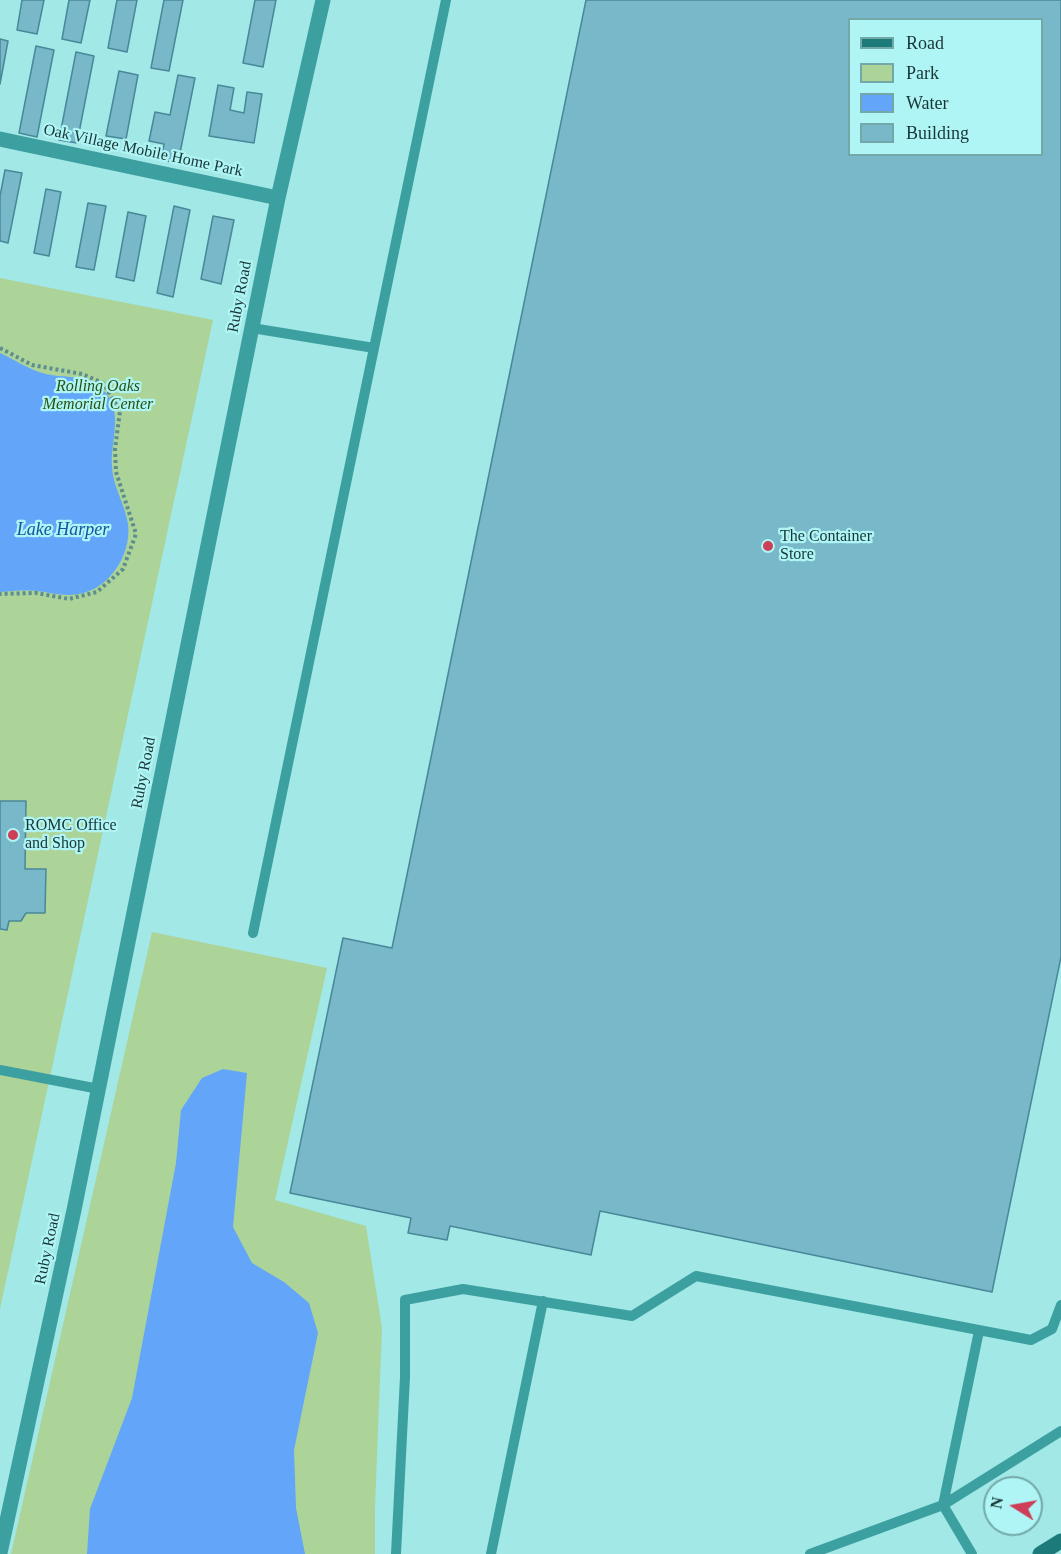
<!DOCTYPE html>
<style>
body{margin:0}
#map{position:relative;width:1061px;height:1554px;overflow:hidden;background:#a2e8e7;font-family:"Times New Roman",serif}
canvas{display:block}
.legend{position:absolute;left:848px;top:18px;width:195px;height:138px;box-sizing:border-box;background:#aff5f5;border:2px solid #73a8a8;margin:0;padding:8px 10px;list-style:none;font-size:18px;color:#193535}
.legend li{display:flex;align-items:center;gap:12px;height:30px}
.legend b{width:30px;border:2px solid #73a8a8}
.north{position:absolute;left:983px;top:1476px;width:60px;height:60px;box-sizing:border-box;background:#aff5f5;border:2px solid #73a8a8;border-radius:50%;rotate:281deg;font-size:16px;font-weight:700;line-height:24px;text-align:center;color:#193535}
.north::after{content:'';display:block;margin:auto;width:21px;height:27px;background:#ce3e56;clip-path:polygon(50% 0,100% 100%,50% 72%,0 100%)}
</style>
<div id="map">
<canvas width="1061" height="1554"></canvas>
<ul class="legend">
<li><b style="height:8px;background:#1d7a7a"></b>Road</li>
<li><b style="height:16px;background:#acd398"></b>Park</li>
<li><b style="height:16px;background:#62a5f9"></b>Water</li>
<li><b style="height:16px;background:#78b8c8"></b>Building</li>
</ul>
<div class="north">N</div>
</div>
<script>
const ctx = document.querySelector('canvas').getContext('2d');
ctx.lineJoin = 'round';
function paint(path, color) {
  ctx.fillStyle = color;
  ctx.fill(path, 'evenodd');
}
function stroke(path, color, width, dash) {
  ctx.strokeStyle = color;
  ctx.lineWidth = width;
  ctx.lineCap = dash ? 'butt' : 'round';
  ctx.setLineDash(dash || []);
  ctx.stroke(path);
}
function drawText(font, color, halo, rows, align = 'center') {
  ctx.font = font + ' "Times New Roman",serif';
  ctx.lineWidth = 4.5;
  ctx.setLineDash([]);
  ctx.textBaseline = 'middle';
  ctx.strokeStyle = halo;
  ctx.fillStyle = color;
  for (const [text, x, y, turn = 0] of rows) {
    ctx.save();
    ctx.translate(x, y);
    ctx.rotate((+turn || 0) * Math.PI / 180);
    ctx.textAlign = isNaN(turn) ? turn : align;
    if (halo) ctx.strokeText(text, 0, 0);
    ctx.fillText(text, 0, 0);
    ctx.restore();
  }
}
paint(new Path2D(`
 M 0,278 L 213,320 L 0,1309 Z
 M 152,932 L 327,968 L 275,1200 L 366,1226 L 382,1328 L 375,1507 L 375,1554 L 11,1554 Z`), '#acd398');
paint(new Path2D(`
 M 0,353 C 16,360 29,370 46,374 C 67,379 89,373 105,392 C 124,413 110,442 112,467 C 113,487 125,504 128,524 C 132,558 105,596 68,595 C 58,595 47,592 37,591 C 25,590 12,591 0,592 Z
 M 223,1069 L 247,1073 L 233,1227 L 252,1263 L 284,1282 L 309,1303 L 318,1333 L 294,1450 L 296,1508 L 305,1554 L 87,1554 L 90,1509 L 132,1398 L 176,1163 L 181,1110 L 202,1078 Z`), '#62a5f9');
const building = new Path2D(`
 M 22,0 L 44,0 L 37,34 L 17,30 Z
 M 69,0 L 90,0 L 81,43 L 62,39 Z
 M 117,0 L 137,0 L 127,52 L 108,48 Z
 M 164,0 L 183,0 L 169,71 L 151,68 Z
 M 255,0 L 276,0 L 263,67 L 243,63 Z
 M 586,0 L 1061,0 L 1061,957 L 992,1292 L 600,1211 L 591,1255 L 450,1226 L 447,1240 L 408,1233 L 411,1218 L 290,1193 L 343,938 L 392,948 ZM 850,20 L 1042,20 L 1042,154 L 850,154 Z
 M 0,39 L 8,41 L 0,84 Z
 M 36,46 L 54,50 L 37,137 L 19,133 Z
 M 76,52 L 94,56 L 77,143 L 59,140 Z
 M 119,71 L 138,75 L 126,139 L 106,136 Z
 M 178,75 L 195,78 L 178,163 L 161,160 L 164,144 L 149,141 L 155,112 L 170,115 Z
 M 218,85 L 234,88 L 230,110 L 244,113 L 247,92 L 262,94 L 254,143 L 209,136 Z
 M 5,170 L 22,173 L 8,243 L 0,241 L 0,196 Z
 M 46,189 L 61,192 L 49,256 L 34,253 Z
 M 88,203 L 106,206 L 94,270 L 76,267 Z
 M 174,206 L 190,210 L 173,297 L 157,293 Z
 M 128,212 L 146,216 L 134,281 L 116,277 Z
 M 213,216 L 234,220 L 221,284 L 201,279 Z
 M 0,801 L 26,801 L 25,869 L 46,869 L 45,913 L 26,913 L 21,921 L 9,921 L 7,930 L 0,929 Z`);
paint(building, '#78b8c8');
stroke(building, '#488898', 1.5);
stroke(new Path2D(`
 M 0,348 L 32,365 L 82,374 L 103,383 L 120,411 L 115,449 L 116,472 L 136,534 L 123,569 L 97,592 L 69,599 L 36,593 L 0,594`), '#5d8d8d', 4, [3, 3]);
stroke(new Path2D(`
 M 252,328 L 374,348
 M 253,933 L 446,0
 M 0,1070 L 99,1089
 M 943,1505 L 979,1331
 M 943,1505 L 1061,1431
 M 396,1554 L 405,1377 L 405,1300 L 463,1289 L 632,1316 L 696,1276 L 1031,1340 L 1052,1329 L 1061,1305
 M 491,1554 L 543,1301
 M 810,1554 L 943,1505 L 972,1554`), '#3da0a0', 10);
stroke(new Path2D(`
 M 0,139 L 278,198
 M 0,1553 L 74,1210 L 278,198 L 323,0`), '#3da0a0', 15);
stroke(new Path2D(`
 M 1040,1554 L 1061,1541`), '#1d7a7a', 15);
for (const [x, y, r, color] of [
 [768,546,6,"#ce3e56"],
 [13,835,6,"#ce3e56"]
]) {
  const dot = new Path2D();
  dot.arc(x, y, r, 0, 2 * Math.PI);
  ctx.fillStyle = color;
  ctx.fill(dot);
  stroke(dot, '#aff5f5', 2);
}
drawText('16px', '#193535', '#aff5f5', [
 ["Oak Village Mobile Home Park",143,151,12],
 ["Ruby Road",240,297,-79],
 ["Ruby Road",144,773,-79],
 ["Ruby Road",48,1249,-78]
]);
drawText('italic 16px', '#2a500e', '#aff5f5', [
 ["Rolling Oaks",98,387],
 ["Memorial Center",98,405]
]);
drawText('16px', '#193535', '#aff5f5', [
 ["The Container",780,537],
 ["Store",780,555],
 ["ROMC Office",25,826],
 ["and Shop",25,844]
], 'left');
drawText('italic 18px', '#1355a0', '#aff5f5', [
 ["Lake Harper",63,530]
]);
</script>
